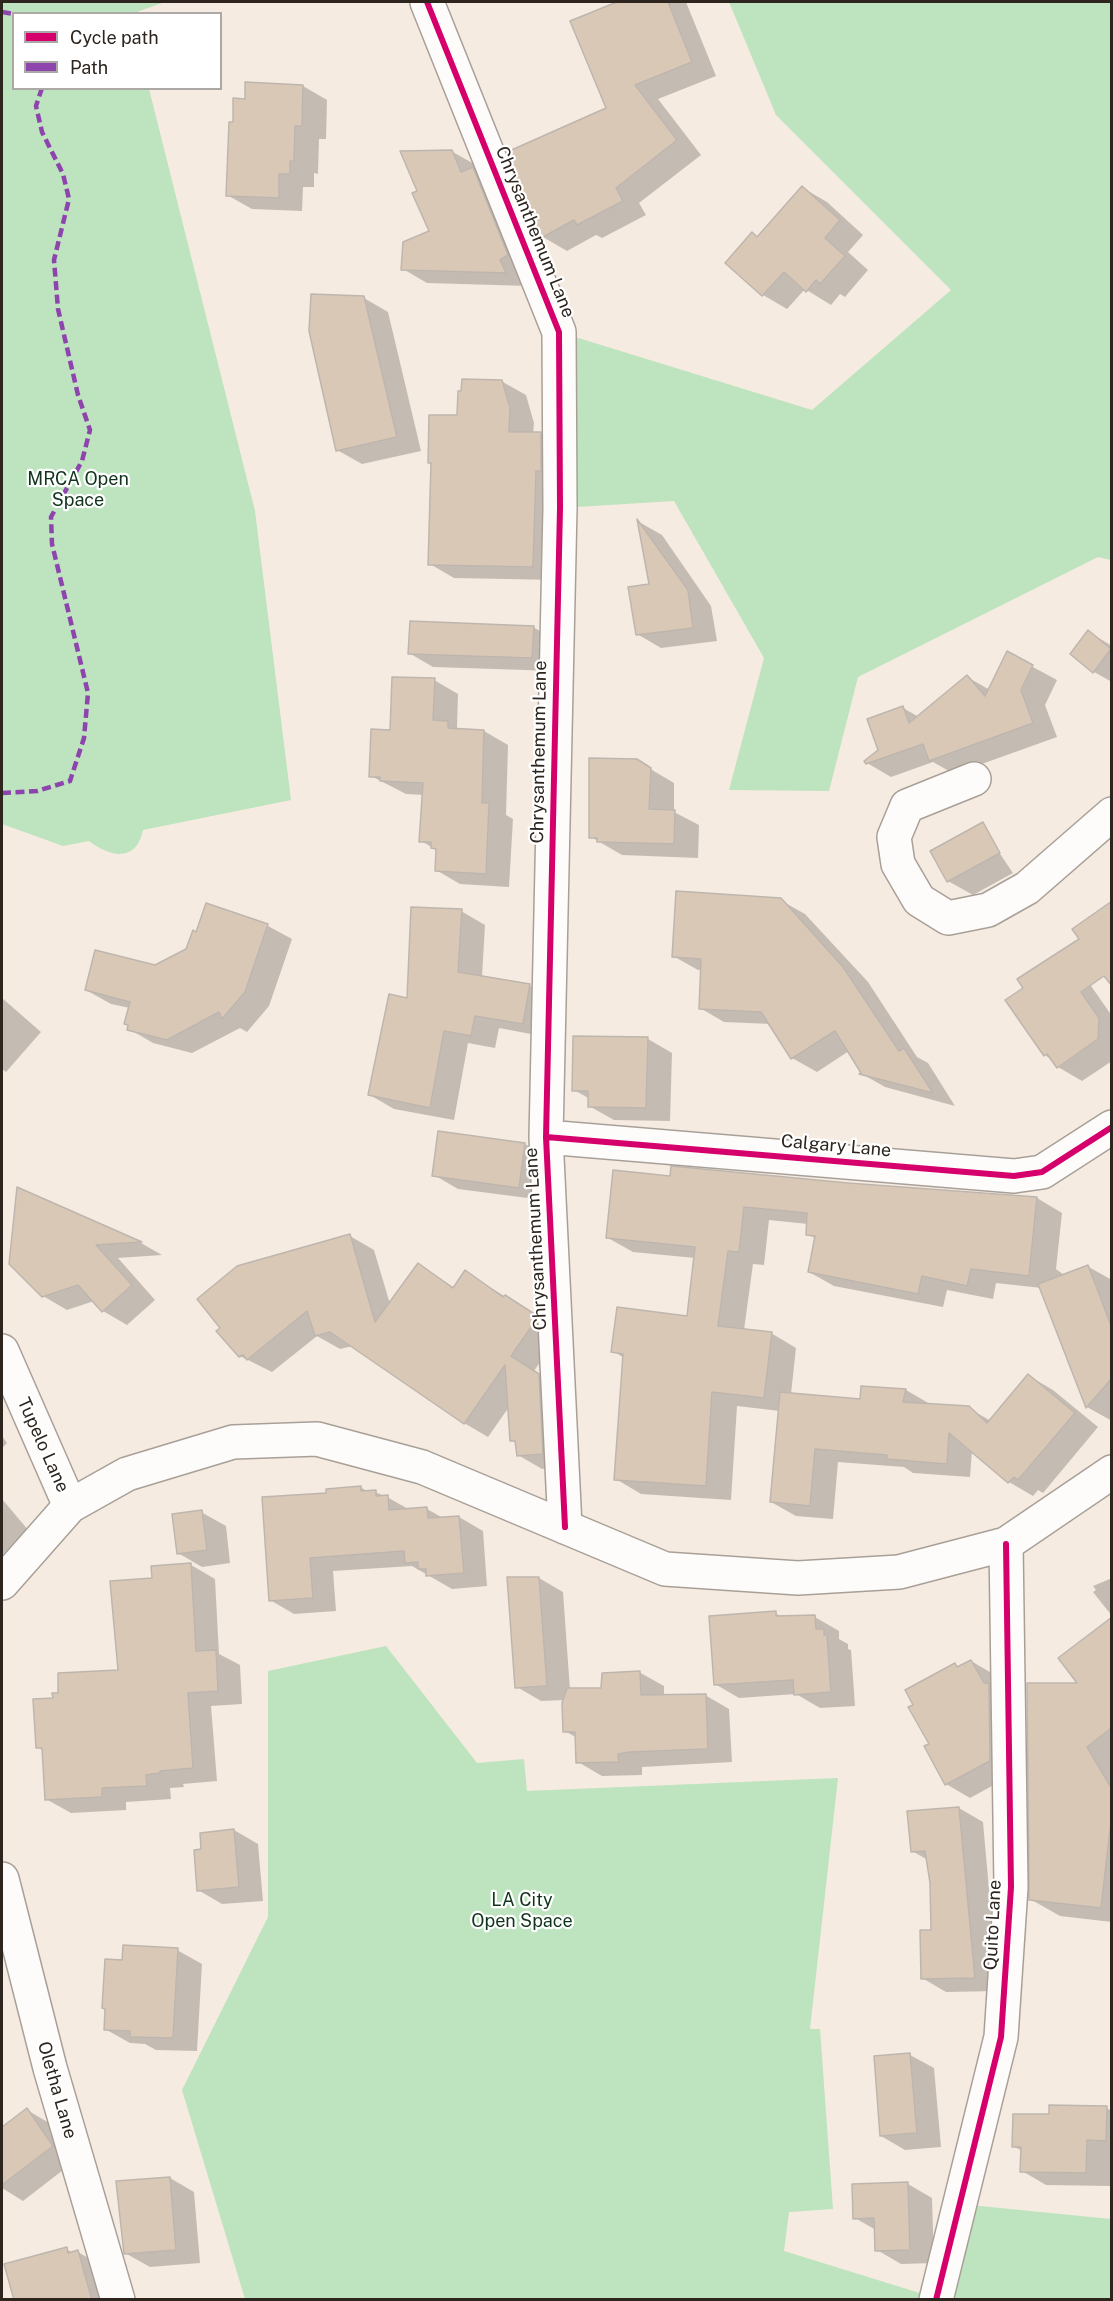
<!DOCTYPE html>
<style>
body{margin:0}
#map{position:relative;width:1113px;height:2301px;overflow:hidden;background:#f6ebe0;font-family:"Public Sans",sans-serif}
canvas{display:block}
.frame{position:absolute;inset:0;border:3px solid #2d251e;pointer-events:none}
.legend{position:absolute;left:12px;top:12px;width:210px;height:78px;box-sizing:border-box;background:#fff;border:2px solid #aba8a5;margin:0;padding:8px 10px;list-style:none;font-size:18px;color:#2d251e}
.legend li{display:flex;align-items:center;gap:12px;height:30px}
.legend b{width:30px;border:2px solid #aba8a5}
</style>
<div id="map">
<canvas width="1113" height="2301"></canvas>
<div class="frame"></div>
<ul class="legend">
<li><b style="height:8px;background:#d6006c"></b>Cycle path</li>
<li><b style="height:8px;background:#8e44ad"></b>Path</li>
</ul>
</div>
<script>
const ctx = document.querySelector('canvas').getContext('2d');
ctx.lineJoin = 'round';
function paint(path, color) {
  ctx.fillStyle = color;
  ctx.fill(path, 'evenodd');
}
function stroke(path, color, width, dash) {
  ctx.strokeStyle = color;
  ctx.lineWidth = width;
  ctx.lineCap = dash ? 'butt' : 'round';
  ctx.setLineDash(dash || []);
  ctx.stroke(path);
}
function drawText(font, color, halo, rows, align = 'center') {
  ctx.font = font + ' "Public Sans",sans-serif';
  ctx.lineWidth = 4.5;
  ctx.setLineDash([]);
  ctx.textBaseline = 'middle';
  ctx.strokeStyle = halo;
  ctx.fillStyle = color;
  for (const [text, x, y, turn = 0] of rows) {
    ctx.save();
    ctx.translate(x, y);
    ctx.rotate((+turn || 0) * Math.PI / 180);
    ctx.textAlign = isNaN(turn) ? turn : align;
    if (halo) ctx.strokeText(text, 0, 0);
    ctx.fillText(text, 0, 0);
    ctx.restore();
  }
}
paint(new Path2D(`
 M 2,2 L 165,2 L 134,13 L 14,14 L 14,88 L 149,89 L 255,511 L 291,800 L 143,830 C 136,863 110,857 89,841 L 63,846 L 2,824 Z
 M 729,2 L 1111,2 L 1111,560 L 1098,557 L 858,677 L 829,791 L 729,790 L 764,658 L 674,501 L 560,508 L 559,332 L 812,410 L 951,290 L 776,115 Z
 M 386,1646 L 477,1763 L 524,1759 L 527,1791 L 838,1778 L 810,2029 L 820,2029 L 833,2209 L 789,2212 L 784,2251 L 936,2298 L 960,2204 L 1111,2219 L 1111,2299 L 245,2299 L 182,2090 L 268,1917 L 268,1671 Z`), '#bee3bf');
paint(new Path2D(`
 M 621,2 L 686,2 L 716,76 L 658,99 L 701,155 L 639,203 L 646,215 L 602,238 L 596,235 L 567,251 L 543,237 L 608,109 L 572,21 Z
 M 303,86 L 327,100 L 326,139 L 319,139 L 318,174 L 314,173 L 314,187 L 303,187 L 302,211 L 252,209 L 227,195 L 246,100 Z
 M 451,151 L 476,165 L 529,286 L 427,283 L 403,269 L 431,231 L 419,192 Z
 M 803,188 L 827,202 L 863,235 L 848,252 L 868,270 L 845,297 L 840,294 L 831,305 L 805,289 L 787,309 L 763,295 L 753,234 L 758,237 Z
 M 364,298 L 388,312 L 421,451 L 362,464 L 337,450 Z
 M 501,381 L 526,395 L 534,423 L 533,434 L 540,434 L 565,448 L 556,580 L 454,578 L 430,564 L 433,464 L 429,462 L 458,417 L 463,392 Z
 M 639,522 L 662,535 L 711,606 L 717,641 L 661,648 L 637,634 L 650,585 Z
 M 533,627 L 557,641 L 556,671 L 433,667 L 409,653 Z
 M 1089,632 L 1112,646 L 1112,682 L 1094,672 Z
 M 1007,653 L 1057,680 L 1045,705 L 1057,737 L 954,774 L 933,762 L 891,777 L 867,763 L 879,750 L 903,708 L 919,717 L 967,677 L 990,690 Z
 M 434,680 L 458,694 L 457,728 L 461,730 L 484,731 L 508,745 L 506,815 L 513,819 L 509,887 L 460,884 L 436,870 L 437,850 L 421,841 L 424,795 L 406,794 L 371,776 L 391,732 Z
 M 637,761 L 674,783 L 674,812 L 699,825 L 698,858 L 622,855 L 591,837 Z
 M 994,845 L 1013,873 L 973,895 L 948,881 L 932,852 Z
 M 780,900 L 805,914 L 868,982 L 917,1057 L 928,1063 L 955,1106 L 885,1087 L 862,1074 L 849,1051 L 817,1072 L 792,1058 L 771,1024 L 724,1022 L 700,1008 L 702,970 L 698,970 L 673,956 Z
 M 206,905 L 268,926 L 292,939 L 269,1006 L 247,1032 L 240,1028 L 192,1053 L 153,1043 L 129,1029 L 130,1008 L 111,1004 L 86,990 L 156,966 L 187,950 L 197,934 Z
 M 461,911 L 485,925 L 482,977 L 530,986 L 554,1000 L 547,1037 L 499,1028 L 495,1048 L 468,1043 L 454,1120 L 394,1109 L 370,1095 L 408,999 Z
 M 1080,970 L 1112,1016 L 1112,1061 L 1082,1081 L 1058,1067 L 1054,1061 L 1045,1055 Z
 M 2,998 L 41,1032 L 6,1072 L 2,1069 Z
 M 648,1039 L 672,1053 L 670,1121 L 614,1120 L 589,1106 L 590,1099 L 574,1090 Z
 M 525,1144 L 549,1158 L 543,1200 L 458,1189 L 434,1175 Z
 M 671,1178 L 848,1184 L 1037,1198 L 1062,1213 L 1056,1269 L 1064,1275 L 1087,1266 L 1112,1280 L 1112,1421 L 1087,1407 L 1042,1288 L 996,1283 L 993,1299 L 947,1290 L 943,1307 L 834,1286 L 809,1272 L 816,1239 L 808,1234 L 808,1224 L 769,1220 L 764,1265 L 753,1264 L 744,1330 L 771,1333 L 796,1348 L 791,1394 L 862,1400 L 906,1390 L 930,1404 L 968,1408 L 991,1421 L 1029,1376 L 1053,1390 L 1098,1427 L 1043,1493 L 1038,1490 L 1033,1496 L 1009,1482 L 972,1451 L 970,1477 L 913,1473 L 904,1467 L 838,1462 L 833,1519 L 796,1516 L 771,1502 L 780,1411 L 737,1406 L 731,1500 L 641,1494 L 616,1479 L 624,1358 L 613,1351 L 688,1318 L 695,1258 L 633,1252 L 608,1238 Z
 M 18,1189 L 141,1243 L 162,1255 L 118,1258 L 155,1300 L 127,1325 L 103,1311 L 94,1301 L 67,1310 L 43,1296 Z
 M 350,1236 L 374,1250 L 390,1304 L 418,1265 L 455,1288 L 466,1272 L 560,1331 L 560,1334 L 534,1371 L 563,1390 L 566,1467 L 542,1469 L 518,1455 L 517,1443 L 511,1440 L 509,1407 L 488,1437 L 464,1423 L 353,1346 L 340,1349 L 317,1336 L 272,1372 L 240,1356 Z
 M 2,1436 L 7,1443 L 2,1448 Z
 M 360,1487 L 369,1492 L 375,1492 L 387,1497 L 410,1510 L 427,1509 L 443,1518 L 459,1517 L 483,1531 L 487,1586 L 452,1589 L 412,1566 L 333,1571 L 336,1611 L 294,1614 L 270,1600 L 328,1494 Z
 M 2,1499 L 29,1531 L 2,1555 Z
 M 201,1512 L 226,1526 L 230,1563 L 202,1567 L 178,1553 Z
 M 191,1565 L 215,1579 L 219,1654 L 240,1665 L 242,1704 L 211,1706 L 217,1781 L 183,1784 L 184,1787 L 170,1788 L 171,1799 L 126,1802 L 126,1810 L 71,1813 L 46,1799 L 44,1751 L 37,1747 L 54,1699 L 60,1694 L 119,1671 L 153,1579 Z
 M 539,1578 L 563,1592 L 570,1690 L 602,1689 L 639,1672 L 664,1686 L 664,1696 L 705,1695 L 729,1709 L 732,1762 L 642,1767 L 642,1775 L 602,1776 L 578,1762 L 577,1738 L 565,1731 L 565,1700 L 541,1701 L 517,1687 Z
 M 1112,1578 L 1112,1616 L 1093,1592 L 1096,1590 L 1093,1586 Z
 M 775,1613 L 784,1618 L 815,1617 L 839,1631 L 839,1639 L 848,1644 L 848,1649 L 851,1650 L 855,1706 L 820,1708 L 796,1694 L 739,1698 L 715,1684 Z
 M 1112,1618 L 1112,1922 L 1060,1916 L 1030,1899 L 1080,1685 Z
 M 971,1661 L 995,1675 L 1014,1774 L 970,1798 L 946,1784 L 915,1705 L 955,1665 L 959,1667 Z
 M 959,1808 L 983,1822 L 998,1991 L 946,1992 L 922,1978 L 933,1931 L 931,1883 L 928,1860 L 912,1851 Z
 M 234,1830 L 258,1844 L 263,1901 L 222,1904 L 198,1890 L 203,1850 Z
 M 177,1950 L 202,1964 L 197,2051 L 156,2050 L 145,2044 L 130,2043 L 105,2029 L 106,2010 L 123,1962 Z
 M 910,2055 L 934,2068 L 941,2147 L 905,2150 L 881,2136 Z
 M 1106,2108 L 1112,2111 L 1110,2186 L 1046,2185 L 1022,2171 L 1022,2151 L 1013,2146 L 1050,2116 Z
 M 27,2110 L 51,2124 L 76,2160 L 23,2201 L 2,2188 L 2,2129 Z
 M 170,2178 L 194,2192 L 200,2263 L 150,2267 L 125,2253 Z
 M 908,2184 L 932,2198 L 934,2263 L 901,2264 L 877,2250 L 876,2230 L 855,2218 Z
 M 66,2249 L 73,2253 L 78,2252 L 102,2266 L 111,2300 L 15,2300 Z`), '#0003');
const building = new Path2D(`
 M 617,2 L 668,2 L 692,62 L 635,85 L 677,140 L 616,188 L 623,201 L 577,225 L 574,220 L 541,238 L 507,152 L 606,108 L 570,21 Z
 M 245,82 L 303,85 L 302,126 L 295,126 L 294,161 L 290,161 L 290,174 L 279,174 L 279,198 L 226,196 L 229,122 L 233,122 L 233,98 L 245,99 Z
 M 452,150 L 461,172 L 473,167 L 508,255 L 500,260 L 506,273 L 401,270 L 403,242 L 429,231 L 412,193 L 417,191 L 400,151 Z
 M 802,186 L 840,220 L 825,238 L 845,256 L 820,284 L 816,280 L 806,292 L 784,272 L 762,296 L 725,263 L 752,232 L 757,237 Z
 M 311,294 L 364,296 L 397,437 L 336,451 L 309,331 Z
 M 462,379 L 502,380 L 510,408 L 509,432 L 541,432 L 541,471 L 536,471 L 533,567 L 428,565 L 431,463 L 428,463 L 429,415 L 457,415 L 458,391 L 461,391 Z
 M 637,519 L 688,590 L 693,628 L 636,635 L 628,587 L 649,584 Z
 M 410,621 L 534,626 L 532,658 L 408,654 Z
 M 1088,630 L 1111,649 L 1093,673 L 1070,654 Z
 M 1007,651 L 1033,665 L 1021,690 L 1033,723 L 929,761 L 923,744 L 866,764 L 864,761 L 878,750 L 867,719 L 903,706 L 909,723 L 967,675 L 985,696 Z
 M 392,677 L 435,678 L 433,720 L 448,721 L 448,728 L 484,730 L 482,803 L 489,803 L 486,874 L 435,871 L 436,849 L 431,848 L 431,842 L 419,842 L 423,783 L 380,781 L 380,777 L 369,777 L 371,729 L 390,730 Z
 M 589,758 L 637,759 L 651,768 L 649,809 L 675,810 L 674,844 L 597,842 L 597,838 L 589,838 Z
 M 983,822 L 1000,853 L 947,882 L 930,851 Z
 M 676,891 L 781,898 L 843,967 L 899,1051 L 904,1048 L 933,1093 L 859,1074 L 861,1073 L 835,1031 L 791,1059 L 761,1012 L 699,1009 L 701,959 L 672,957 Z
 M 1112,901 L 1112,986 L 1104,976 L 1081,992 L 1099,1018 L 1098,1039 L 1057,1068 L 1047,1054 L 1044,1056 L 1005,1000 L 1023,988 L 1017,979 L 1079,939 L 1072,929 Z
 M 206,903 L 268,924 L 245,992 L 222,1019 L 219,1012 L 167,1040 L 127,1030 L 128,1025 L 124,1024 L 130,1002 L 85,990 L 95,950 L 155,965 L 186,949 L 193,930 L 196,932 Z
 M 411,907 L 462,909 L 458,972 L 530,984 L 523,1024 L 475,1016 L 471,1036 L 444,1031 L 430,1108 L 368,1095 L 389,994 L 407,998 Z
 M 573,1036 L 648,1037 L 646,1108 L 588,1107 L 588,1091 L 572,1091 Z
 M 438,1131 L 525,1143 L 519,1188 L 432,1176 Z
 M 671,1166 L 848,1183 L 1037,1197 L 1029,1276 L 971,1269 L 967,1286 L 922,1276 L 918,1294 L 808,1272 L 815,1236 L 806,1235 L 807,1213 L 744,1207 L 739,1252 L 728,1251 L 718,1326 L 772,1332 L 764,1398 L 712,1392 L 706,1486 L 614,1480 L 623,1354 L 611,1352 L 617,1307 L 687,1316 L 695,1247 L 606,1238 L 613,1170 L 670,1176 Z
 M 17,1187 L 142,1242 L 96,1245 L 132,1285 L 102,1312 L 78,1285 L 42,1297 L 9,1264 Z
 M 350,1234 L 375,1322 L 418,1263 L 453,1288 L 465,1270 L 503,1297 L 505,1295 L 536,1315 L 536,1320 L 511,1356 L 539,1374 L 543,1454 L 517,1456 L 515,1441 L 510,1441 L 505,1365 L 464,1424 L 330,1332 L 315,1336 L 307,1311 L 247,1360 L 243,1355 L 239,1357 L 216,1331 L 220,1328 L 197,1299 L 237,1266 Z
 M 1088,1265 L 1112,1328 L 1112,1378 L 1086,1408 L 1038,1284 Z
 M 1028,1374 L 1075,1413 L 1018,1480 L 1014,1477 L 1008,1483 L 949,1433 L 947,1464 L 887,1459 L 887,1455 L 815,1449 L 810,1506 L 770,1502 L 780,1392 L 860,1399 L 861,1386 L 906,1389 L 903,1402 L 969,1406 L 987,1423 Z
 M 361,1486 L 361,1491 L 376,1490 L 376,1496 L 388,1495 L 389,1510 L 427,1507 L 428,1518 L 459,1516 L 464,1573 L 426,1576 L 426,1569 L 418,1569 L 418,1562 L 405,1563 L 404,1551 L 310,1558 L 313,1598 L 269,1601 L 262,1497 L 326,1493 L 326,1489 Z
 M 202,1510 L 207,1550 L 177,1554 L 172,1514 Z
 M 191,1563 L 196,1651 L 216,1650 L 218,1691 L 188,1693 L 193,1768 L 160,1771 L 160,1773 L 146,1775 L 147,1786 L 102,1788 L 102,1797 L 45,1800 L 42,1748 L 36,1748 L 33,1699 L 53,1698 L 52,1693 L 58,1693 L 58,1673 L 118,1670 L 110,1581 L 152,1578 L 151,1566 Z
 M 507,1577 L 539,1577 L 547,1686 L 515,1688 Z
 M 776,1611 L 776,1616 L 815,1615 L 816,1629 L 824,1629 L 824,1635 L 827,1635 L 831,1692 L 794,1695 L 793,1680 L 714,1685 L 709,1616 Z
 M 1112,1617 L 1112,1731 L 1110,1729 L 1087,1747 L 1112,1789 L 1112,1813 L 1101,1908 L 1029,1900 L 1027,1683 L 1077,1683 L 1058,1658 Z
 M 971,1660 L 984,1683 L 989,1683 L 990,1761 L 945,1785 L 924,1746 L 929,1744 L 908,1707 L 913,1705 L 905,1690 L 955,1663 L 957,1667 Z
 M 640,1671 L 641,1695 L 706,1694 L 708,1749 L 629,1752 L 618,1754 L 619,1762 L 576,1763 L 575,1732 L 563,1732 L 562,1703 L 567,1688 L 601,1688 L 602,1673 Z
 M 959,1807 L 975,1978 L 921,1979 L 920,1930 L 931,1930 L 930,1883 L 925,1851 L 911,1852 L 907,1811 Z
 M 234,1829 L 239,1887 L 197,1891 L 194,1850 L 201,1849 L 200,1833 Z
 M 123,1945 L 178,1948 L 173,2038 L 130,2037 L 130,2031 L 104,2030 L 105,2009 L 102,2008 L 105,1959 L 122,1960 Z
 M 910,2053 L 917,2133 L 880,2136 L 874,2056 Z
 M 1049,2105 L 1107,2106 L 1106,2141 L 1087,2140 L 1086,2173 L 1020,2172 L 1021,2147 L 1012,2147 L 1013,2114 L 1049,2114 Z
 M 27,2108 L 53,2146 L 2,2185 L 2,2127 Z
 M 170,2177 L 176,2250 L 124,2254 L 116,2181 Z
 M 908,2182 L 910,2250 L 875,2251 L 874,2218 L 853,2219 L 852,2184 Z
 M 67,2247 L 68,2253 L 78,2250 L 92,2300 L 14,2300 L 4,2264 Z`);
paint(building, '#dac8b7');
stroke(building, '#beb6ae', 1.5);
const minor = new Path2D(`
 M 427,2 L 559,332 L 560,508 L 546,1137 L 565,1527
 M 974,779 L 907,806 L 894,837 L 898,864 L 919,900 L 948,918 L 988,910 L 1027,888 L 1112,814
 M 546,1137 L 1014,1176 L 1042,1172 L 1112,1127
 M 2,1351 L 70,1506
 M 2,1879 L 50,2068 L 118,2300
 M 936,2300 L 1001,2037 L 1011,1887 L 1006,1544`);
const major = new Path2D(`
 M 2,1583 L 70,1506 L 127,1474 L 233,1442 L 317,1439 L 422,1467 L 665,1569 L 798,1578 L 899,1572 L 1006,1544 L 1112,1472`);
stroke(minor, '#a8a098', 36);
stroke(major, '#a8a098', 36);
stroke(minor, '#fefcfa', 33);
stroke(major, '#fefcfa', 33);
stroke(new Path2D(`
 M 2,12 L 14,14
 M 2,793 L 37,791 L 70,781 L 84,738 L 88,693 L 52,544 L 51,517 L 82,461 L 90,430 L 78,395 L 58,309 L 54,260 L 69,199 L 63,174 L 42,132 L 36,106 L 42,88`), '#8e44ad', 4.5, [9, 4.5]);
stroke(new Path2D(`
 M 427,2 L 559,332 L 560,508 L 546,1137 L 565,1527
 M 546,1137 L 1014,1176 L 1042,1172 L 1112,1127
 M 936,2300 L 1001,2037 L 1011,1887 L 1006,1544`), '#d6006c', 6);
drawText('18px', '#2d251e', '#fff', [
 ["Chrysanthemum Lane",535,232,68],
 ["Chrysanthemum Lane",539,752,-89],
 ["Calgary Lane",836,1146,5],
 ["Chrysanthemum Lane",536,1239,-93],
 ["Tupelo Lane",43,1445,66],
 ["Quito Lane",993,1925,-87],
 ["Oletha Lane",57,2090,74]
]);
drawText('18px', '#12341d', '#fff', [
 ["MRCA Open",78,479],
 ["Space",78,500],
 ["LA City",522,1900],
 ["Open Space",522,1921]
]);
</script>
